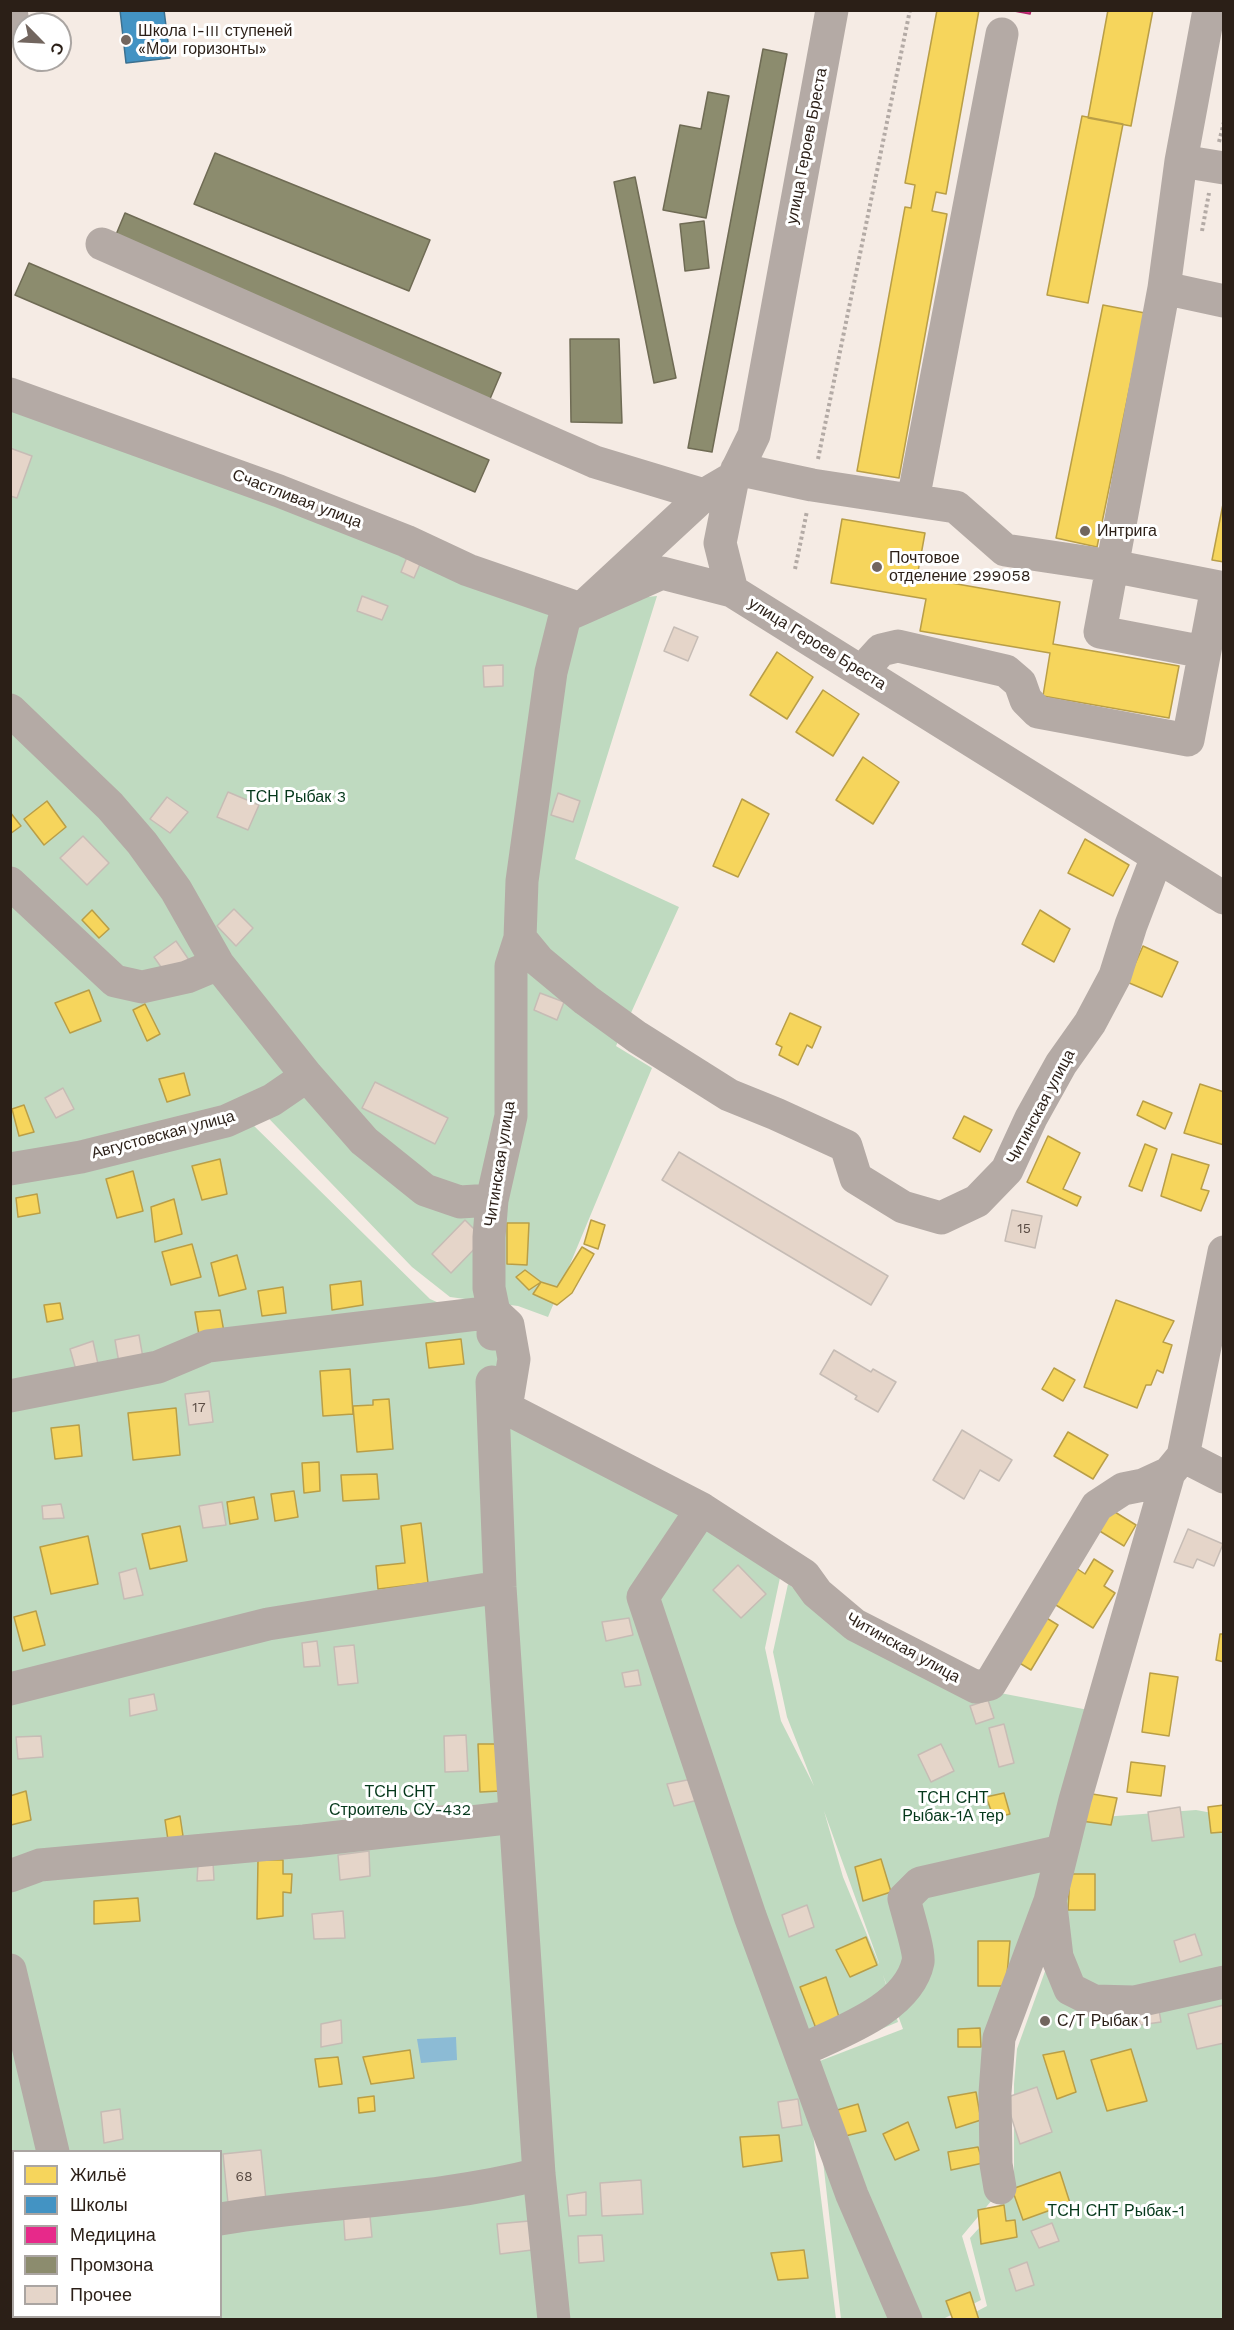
<!DOCTYPE html>
<meta charset="utf-8">
<style>
body{margin:0}
#map{position:relative;width:1234px;height:2330px;overflow:hidden;background:#f5ebe4;font-family:"Work Sans",sans-serif}
canvas{display:block}
.frame{position:absolute;inset:0;border:12px solid #2b1f17;pointer-events:none}
.legend{position:absolute;left:12px;top:2150px;width:210px;height:168px;box-sizing:border-box;background:#fff;border:2px solid #aaa5a2;margin:0;padding:8px 10px;list-style:none;font-size:18px;color:#2b1f17}
.legend li{display:flex;align-items:center;gap:12px;height:30px}
.legend b{width:30px;border:2px solid #aaa5a2}
.north{position:absolute;left:12px;top:12px;width:60px;height:60px;box-sizing:border-box;background:#fff;border:2px solid #aaa5a2;border-radius:50%;rotate:114deg;font-size:16px;font-weight:700;line-height:24px;text-align:center;color:#2b1f17}
.north::after{content:'';display:block;margin:auto;width:21px;height:27px;background:#72665f;clip-path:polygon(50% 0,100% 100%,50% 72%,0 100%)}
</style>
<div id="map">
<canvas width="1234" height="2330"></canvas>
<div class="frame"></div>
<ul class="legend">
<li><b style="height:16px;background:#f6d55c"></b>Жильё</li>
<li><b style="height:16px;background:#4393c3"></b>Школы</li>
<li><b style="height:16px;background:#e7298a"></b>Медицина</li>
<li><b style="height:16px;background:#8c8c6e"></b>Промзона</li>
<li><b style="height:16px;background:#e5d5c9"></b>Прочее</li>
</ul>
<div class="north">С</div>
</div>
<script>
const ctx = document.querySelector('canvas').getContext('2d');
ctx.lineJoin = 'round';
function paint(path, color) {
  ctx.fillStyle = color;
  ctx.fill(path, 'evenodd');
}
function stroke(path, color, width, dash) {
  ctx.strokeStyle = color;
  ctx.lineWidth = width;
  ctx.lineCap = dash ? 'butt' : 'round';
  ctx.setLineDash(dash || []);
  ctx.stroke(path);
}
function drawText(font, color, halo, rows, align = 'center') {
  ctx.font = font + ' "Work Sans",sans-serif';
  ctx.lineWidth = 6;
  ctx.setLineDash([]);
  ctx.textBaseline = 'middle';
  ctx.strokeStyle = halo;
  ctx.fillStyle = color;
  for (const [text, x, y, turn = 0] of rows) {
    ctx.save();
    ctx.translate(x, y);
    ctx.rotate((+turn || 0) * Math.PI / 180);
    ctx.textAlign = isNaN(turn) ? turn : align;
    if (halo) ctx.strokeText(text, 0, 0);
    ctx.fillText(text, 0, 0);
    ctx.restore();
  }
}
paint(new Path2D(`
 M 10,388 L 556,606 L 657,596 L 575,859 L 679,907 L 616,1046 L 652,1068 L 548,1317 L 518,1306 L 450,1297 L 412,1267 L 250,1099 L 11,1158 Z
 M 248,1120 L 430,1299 L 502,1331 L 519,1403 L 781,1573 L 765,1648 L 781,1721 L 814,1786 L 787,1717 L 773,1652 L 788,1584 L 814,1602 L 995,1692 L 1104,1713 L 1076,1819 L 1196,1810 L 1223,1815 L 1223,1985 L 1108,2012 L 1049,1946 L 1008,2055 L 1007,2182 L 962,2236 L 981,2300 L 943,2319 L 841,2319 L 812,2064 L 903,2029 L 883,1975 L 898,2022 L 804,2061 L 836,2319 L 102,2319 L 101,2317 L 220,2316 L 220,2152 L 55,2151 L 11,1963 L 10,1179 ZM 824,1811 L 879,1963 L 879,1964 L 843,1877 Z
 M 1048,1963 L 1065,1997 L 1223,1992 L 1223,2319 L 960,2320 L 987,2306 L 970,2238 L 1008,2196 L 1014,2180 L 1014,2084 L 1017,2049 Z
 M 10,2025 L 44,2151 L 14,2152 L 14,2316 L 91,2316 L 92,2319 L 11,2319 Z`), '#bfdac0');
paint(new Path2D(`
 M 456,2037 L 457,2060 L 421,2063 L 417,2039 Z`), '#8cbbd5');
const homes = new Path2D(`
 M 937,10 L 979,10 L 946,194 L 936,192 L 932,211 L 947,214 L 899,478 L 857,471 L 905,207 L 911,208 L 915,185 L 905,183 Z
 M 1108,10 L 1153,10 L 1131,126 L 1088,118 Z
 M 1082,116 L 1123,124 L 1088,303 L 1047,295 Z
 M 1103,305 L 1145,313 L 1097,547 L 1056,538 Z
 M 1224,499 L 1224,562 L 1212,560 Z
 M 842,519 L 925,533 L 917,577 L 1060,602 L 1053,644 L 1179,666 L 1169,718 L 1043,696 L 1050,653 L 920,631 L 926,599 L 831,583 Z
 M 777,652 L 813,677 L 787,719 L 750,695 Z
 M 823,690 L 859,714 L 833,756 L 796,732 Z
 M 863,757 L 899,782 L 873,824 L 836,800 Z
 M 742,799 L 769,814 L 738,877 L 713,866 Z
 M 47,801 L 66,827 L 44,845 L 24,819 Z
 M 10,812 L 21,826 L 10,834 Z
 M 1085,839 L 1129,865 L 1113,896 L 1068,873 Z
 M 92,910 L 109,929 L 99,938 L 82,920 Z
 M 1040,910 L 1070,929 L 1054,962 L 1022,944 Z
 M 1143,946 L 1178,962 L 1162,997 L 1127,982 Z
 M 89,990 L 101,1021 L 70,1033 L 55,1003 Z
 M 145,1004 L 160,1034 L 147,1041 L 133,1010 Z
 M 790,1013 L 821,1027 L 812,1048 L 807,1045 L 798,1065 L 779,1055 L 782,1047 L 776,1044 Z
 M 184,1073 L 190,1095 L 167,1102 L 159,1079 Z
 M 1200,1084 L 1224,1092 L 1224,1145 L 1184,1133 Z
 M 1143,1101 L 1172,1113 L 1165,1129 L 1137,1115 Z
 M 24,1105 L 34,1132 L 19,1136 L 12,1109 Z
 M 964,1116 L 992,1130 L 980,1152 L 953,1138 Z
 M 1048,1136 L 1080,1153 L 1063,1189 L 1081,1197 L 1077,1206 L 1027,1182 Z
 M 1145,1144 L 1157,1149 L 1142,1191 L 1129,1186 Z
 M 1172,1154 L 1209,1165 L 1201,1189 L 1209,1191 L 1201,1211 L 1161,1196 Z
 M 220,1159 L 227,1194 L 202,1200 L 192,1166 Z
 M 133,1171 L 143,1211 L 117,1218 L 106,1179 Z
 M 37,1194 L 40,1213 L 18,1217 L 16,1198 Z
 M 174,1199 L 182,1234 L 155,1242 L 151,1207 Z
 M 591,1220 L 605,1225 L 598,1249 L 584,1244 Z
 M 507,1223 L 529,1223 L 527,1265 L 507,1264 Z
 M 192,1244 L 201,1277 L 171,1285 L 162,1252 Z
 M 582,1247 L 594,1254 L 572,1293 L 557,1305 L 533,1294 L 541,1282 L 557,1287 Z
 M 237,1255 L 246,1289 L 219,1296 L 211,1263 Z
 M 525,1270 L 541,1282 L 529,1290 L 516,1277 Z
 M 361,1281 L 363,1305 L 332,1310 L 330,1285 Z
 M 283,1287 L 286,1313 L 262,1316 L 258,1291 Z
 M 1116,1300 L 1174,1321 L 1163,1342 L 1172,1345 L 1163,1373 L 1157,1370 L 1151,1385 L 1146,1385 L 1137,1408 L 1084,1387 Z
 M 60,1303 L 63,1319 L 47,1322 L 44,1305 Z
 M 220,1310 L 224,1332 L 199,1335 L 195,1312 Z
 M 461,1339 L 464,1364 L 429,1368 L 426,1343 Z
 M 1054,1368 L 1075,1380 L 1063,1401 L 1042,1389 Z
 M 350,1369 L 353,1414 L 323,1416 L 320,1371 Z
 M 389,1399 L 393,1449 L 357,1452 L 353,1406 L 373,1405 L 373,1400 Z
 M 176,1408 L 180,1455 L 133,1460 L 128,1413 Z
 M 79,1425 L 82,1456 L 55,1459 L 51,1428 Z
 M 1068,1432 L 1108,1455 L 1093,1479 L 1054,1456 Z
 M 319,1462 L 320,1491 L 304,1493 L 302,1463 Z
 M 377,1474 L 379,1499 L 343,1501 L 341,1475 Z
 M 294,1491 L 298,1517 L 275,1521 L 271,1494 Z
 M 254,1497 L 258,1519 L 230,1524 L 227,1502 Z
 M 1110,1509 L 1136,1525 L 1124,1546 L 1098,1530 Z
 M 421,1523 L 428,1583 L 378,1589 L 376,1566 L 405,1563 L 401,1526 Z
 M 180,1526 L 187,1561 L 150,1569 L 142,1534 Z
 M 88,1536 L 98,1584 L 51,1594 L 40,1547 Z
 M 1094,1559 L 1113,1571 L 1104,1586 L 1115,1593 L 1093,1628 L 1051,1602 L 1073,1566 L 1085,1574 Z
 M 36,1611 L 45,1645 L 23,1651 L 14,1617 Z
 M 1040,1614 L 1058,1625 L 1031,1670 L 1013,1659 Z
 M 1220,1634 L 1224,1634 L 1224,1662 L 1216,1660 Z
 M 1150,1673 L 1178,1677 L 1169,1736 L 1142,1732 Z
 M 478,1744 L 499,1744 L 501,1791 L 480,1792 Z
 M 1131,1762 L 1165,1766 L 1161,1796 L 1127,1792 Z
 M 26,1791 L 31,1820 L 11,1825 L 10,1796 Z
 M 1004,1793 L 1010,1814 L 994,1818 L 986,1797 Z
 M 1086,1793 L 1117,1798 L 1111,1825 L 1081,1821 Z
 M 1224,1805 L 1224,1832 L 1211,1833 L 1208,1807 Z
 M 180,1816 L 183,1836 L 168,1840 L 165,1820 Z
 M 881,1859 L 891,1892 L 863,1901 L 855,1867 Z
 M 258,1860 L 283,1860 L 283,1874 L 292,1874 L 291,1893 L 283,1892 L 283,1916 L 257,1919 Z
 M 1070,1874 L 1095,1874 L 1095,1910 L 1068,1910 Z
 M 138,1898 L 140,1921 L 94,1924 L 94,1901 Z
 M 866,1937 L 877,1965 L 850,1977 L 836,1950 Z
 M 978,1941 L 1010,1941 L 1006,1986 L 978,1986 Z
 M 826,1977 L 840,2020 L 817,2031 L 800,1987 Z
 M 980,2028 L 981,2047 L 958,2047 L 958,2029 Z
 M 1131,2049 L 1147,2101 L 1107,2111 L 1091,2060 Z
 M 410,2050 L 414,2078 L 371,2084 L 363,2057 Z
 M 1064,2051 L 1076,2092 L 1057,2099 L 1043,2055 Z
 M 338,2057 L 342,2084 L 319,2087 L 315,2059 Z
 M 976,2092 L 981,2120 L 956,2128 L 948,2097 Z
 M 374,2096 L 375,2111 L 359,2113 L 358,2098 Z
 M 858,2104 L 866,2131 L 841,2137 L 834,2111 Z
 M 908,2122 L 919,2150 L 895,2160 L 883,2134 Z
 M 779,2135 L 782,2161 L 743,2167 L 740,2137 Z
 M 978,2147 L 983,2163 L 951,2170 L 948,2152 Z
 M 1060,2172 L 1070,2203 L 1023,2220 L 1012,2189 Z
 M 1004,2205 L 1006,2221 L 1015,2220 L 1017,2237 L 981,2244 L 978,2210 Z
 M 804,2250 L 808,2278 L 778,2280 L 771,2253 Z
 M 970,2292 L 979,2320 L 953,2320 L 946,2301 Z`);
paint(homes, '#f6d55c');
stroke(homes, '#b99e47', 1.5);
const schools = new Path2D(`
 M 120,10 L 164,10 L 170,58 L 126,63 Z`);
paint(schools, '#4393c3');
stroke(schools, '#3c708f', 1.5);
const health = new Path2D(`
 M 1009,10 L 1031,10 L 1030,14 Z`);
paint(health, '#e7298a');
stroke(health, '#af2668', 1.5);
const industry = new Path2D(`
 M 763,49 L 787,54 L 712,452 L 688,448 Z
 M 708,92 L 729,96 L 706,218 L 663,210 L 680,125 L 701,129 Z
 M 215,153 L 430,240 L 409,291 L 194,204 Z
 M 635,177 L 676,378 L 654,383 L 614,182 Z
 M 125,213 L 501,373 L 481,420 L 105,261 Z
 M 704,221 L 709,268 L 685,271 L 680,224 Z
 M 29,263 L 489,460 L 475,492 L 15,295 Z
 M 570,339 L 619,339 L 622,423 L 571,422 Z`);
paint(industry, '#8c8c6e');
stroke(industry, '#6f6b54', 1.5);
const building = new Path2D(`
 M 10,448 L 32,456 L 17,498 L 10,496 Z
 M 409,552 L 423,557 L 414,578 L 401,572 Z
 M 362,596 L 388,606 L 382,620 L 357,611 Z
 M 674,627 L 698,637 L 688,661 L 664,651 Z
 M 503,665 L 503,686 L 484,687 L 483,666 Z
 M 228,792 L 259,805 L 248,830 L 217,817 Z
 M 558,793 L 580,801 L 573,822 L 551,815 Z
 M 167,797 L 188,812 L 170,833 L 150,819 Z
 M 83,836 L 109,863 L 87,885 L 60,858 Z
 M 234,909 L 253,928 L 236,946 L 217,926 Z
 M 176,941 L 189,960 L 166,974 L 154,957 Z
 M 540,993 L 564,1002 L 557,1020 L 534,1010 Z
 M 375,1082 L 448,1118 L 435,1144 L 362,1108 Z
 M 63,1088 L 74,1109 L 56,1118 L 45,1098 Z
 M 679,1152 L 888,1276 L 871,1305 L 662,1180 Z
 M 1012,1210 L 1042,1216 L 1035,1248 L 1005,1241 Z
 M 465,1220 L 484,1239 L 451,1273 L 432,1254 Z
 M 139,1335 L 143,1358 L 119,1363 L 115,1340 Z
 M 93,1341 L 98,1364 L 76,1370 L 70,1349 Z
 M 834,1350 L 871,1372 L 873,1369 L 896,1382 L 878,1412 L 855,1399 L 857,1396 L 820,1374 Z
 M 209,1391 L 213,1422 L 189,1425 L 185,1394 Z
 M 962,1430 L 1012,1460 L 999,1481 L 980,1470 L 964,1499 L 933,1480 Z
 M 222,1502 L 226,1525 L 203,1528 L 199,1506 Z
 M 61,1504 L 64,1518 L 43,1519 L 42,1506 Z
 M 1188,1529 L 1223,1544 L 1214,1566 L 1197,1559 L 1193,1568 L 1174,1562 Z
 M 738,1565 L 766,1594 L 741,1618 L 713,1590 Z
 M 136,1568 L 143,1595 L 124,1599 L 119,1573 Z
 M 629,1618 L 633,1635 L 606,1641 L 602,1622 Z
 M 317,1641 L 320,1666 L 304,1667 L 302,1643 Z
 M 354,1645 L 358,1683 L 338,1685 L 334,1647 Z
 M 638,1670 L 641,1685 L 625,1687 L 622,1673 Z
 M 154,1694 L 157,1710 L 130,1716 L 129,1699 Z
 M 988,1700 L 994,1718 L 976,1724 L 970,1706 Z
 M 1004,1724 L 1014,1763 L 999,1767 L 989,1728 Z
 M 466,1735 L 468,1771 L 445,1772 L 444,1736 Z
 M 41,1736 L 43,1757 L 18,1759 L 16,1737 Z
 M 941,1744 L 954,1771 L 931,1782 L 918,1755 Z
 M 692,1779 L 698,1800 L 674,1806 L 667,1784 Z
 M 444,1806 L 444,1821 L 423,1822 L 423,1807 Z
 M 1180,1807 L 1184,1837 L 1152,1841 L 1148,1812 Z
 M 369,1851 L 370,1876 L 340,1880 L 338,1855 Z
 M 213,1862 L 214,1880 L 197,1881 L 198,1864 Z
 M 807,1905 L 814,1927 L 789,1937 L 782,1915 Z
 M 343,1911 L 345,1938 L 314,1939 L 312,1914 Z
 M 1195,1934 L 1202,1955 L 1180,1962 L 1174,1941 Z
 M 1158,2004 L 1161,2022 L 1140,2025 L 1137,2008 Z
 M 1224,2005 L 1224,2043 L 1197,2049 L 1188,2014 Z
 M 341,2020 L 342,2043 L 321,2047 L 321,2024 Z
 M 1037,2087 L 1052,2132 L 1020,2144 L 1005,2098 Z
 M 798,2099 L 802,2125 L 782,2128 L 778,2102 Z
 M 120,2109 L 123,2139 L 104,2143 L 101,2112 Z
 M 261,2150 L 266,2200 L 228,2203 L 223,2154 Z
 M 641,2180 L 643,2214 L 602,2216 L 600,2183 Z
 M 586,2192 L 586,2215 L 569,2216 L 567,2195 Z
 M 369,2206 L 372,2237 L 345,2240 L 343,2209 Z
 M 529,2221 L 532,2250 L 500,2254 L 497,2224 Z
 M 1052,2223 L 1059,2241 L 1039,2248 L 1031,2231 Z
 M 602,2235 L 604,2261 L 579,2263 L 578,2236 Z
 M 1027,2262 L 1034,2285 L 1016,2291 L 1009,2269 Z
 M 142,2316 L 173,2316 L 174,2320 L 143,2320 Z`);
paint(building, '#e5d5c9');
stroke(building, '#c6bcb5', 1.5);
stroke(new Path2D(`
 M 1219,142 L 1224,122
 M 1202,231 L 1209,193
 M 818,459 L 910,10
 M 795,569 L 807,511`), '#b3aaa5', 4, [3, 3]);
stroke(new Path2D(`
 M 11,10 L 13,23
 M 1209,10 L 1181,161 L 1224,168
 M 1181,161 L 1164,288 L 1224,301
 M 102,244 L 595,462 L 704,495 L 733,478
 M 1164,288 L 1100,632 L 1204,652
 M 10,394 L 279,491 L 406,541 L 468,570 L 581,609
 M 737,469 L 812,485 L 956,507 L 1005,550 L 1112,566 L 1224,588
 M 913,500 L 1002,34
 M 732,591 L 720,543 L 733,478 L 754,435 L 832,10
 M 581,609 L 662,573 L 732,591 L 1224,898
 M 862,671 L 881,650 L 898,646 L 1006,671 L 1020,683 L 1026,700 L 1038,712 L 1188,740 L 1217,587
 M 10,710 L 110,806 L 142,843 L 176,890 L 218,964 L 307,1076 L 364,1141 L 425,1190 L 460,1202 L 492,1200
 M 1157,857 L 1131,925 L 1115,976 L 1090,1023 L 1061,1064 L 1031,1118 L 1007,1170 L 977,1201 L 941,1218 L 903,1207 L 856,1178 L 846,1146 L 776,1114 L 729,1095 L 637,1037 L 586,1000 L 539,961 L 520,938 L 511,966 L 511,1116 L 492,1200 L 489,1237 L 489,1288 L 494,1312 L 508,1325 L 514,1359 L 506,1408 L 702,1509 L 804,1575 L 817,1593 L 855,1625 L 976,1687 L 990,1684 L 1097,1506 L 1123,1489 L 1143,1485 L 1169,1473
 M 10,883 L 115,981 L 142,987 L 187,977 L 218,964
 M 520,938 L 522,881 L 551,672 L 565,616 L 581,609 L 704,495
 M 10,1169 L 81,1157 L 226,1121 L 272,1100 L 307,1076
 M 492,1382 L 500,1587 L 539,2174 L 554,2320
 M 10,1396 L 158,1367 L 208,1346 L 494,1312 L 493,1334
 M 1183,1456 L 1224,1477
 M 702,1509 L 643,1597 L 750,1916 L 852,2195 L 906,2320
 M 10,1689 L 268,1624 L 500,1587
 M 10,1876 L 40,1865 L 304,1841 L 515,1817
 M 1051,1906 L 1057,1957 L 1070,1989 L 1094,2001 L 1134,2002 L 1224,1982
 M 10,1970 L 53,2152
 M 800,2051 C 839,2032 908,2009 918,1962 C 920,1953 907,1911 904,1899 L 920,1883 L 1061,1851
 M 1000,2188 L 996,2164 L 995,2093 L 999,2038 L 1050,1901 L 1075,1800 L 1169,1473 L 1183,1456 L 1224,1252
 M 10,2198 L 14,2198
 M 220,2219 C 326,2201 435,2201 539,2174
 M 104,2316 L 105,2320`), '#b4aaa5', 33);
for (const [x, y, r, color] of [
 [126,40,6,"#72665f"],
 [1085,531,6,"#72665f"],
 [877,567,6,"#72665f"],
 [1045,2021,6,"#72665f"]
]) {
  const dot = new Path2D();
  dot.arc(x, y, r, 0, 2 * Math.PI);
  ctx.fillStyle = color;
  ctx.fill(dot);
  stroke(dot, '#fff', 2);
}
drawText('14px', '#5a4c44', null, [
 ["15",1024,1229],
 ["17",199,1408],
 ["68",244,2177]
]);
drawText('16px', '#2b1f17', '#fff', [
 ["Школа I-III ступеней",138,31],
 ["«Мои горизонты»",138,49],
 ["Интрига",1097,531],
 ["Почтовое",889,558],
 ["отделение 299058",889,576],
 ["С/Т Рыбак 1",1057,2021]
], 'left');
drawText('16px', '#2b1f17', '#fff', [
 ["улица Героев Бреста",807,146,-79],
 ["Счастливая улица",297,499,21],
 ["улица Героев Бреста",817,644,32],
 ["Читинская улица",1041,1107,-62],
 ["Августовская улица",163,1135,-15],
 ["Читинская улица",500,1164,-81],
 ["Читинская улица",903,1648,29]
]);
drawText('16px', '#05381b', '#fff', [
 ["ТСН Рыбак 3",296,797],
 ["ТСН СНТ",400,1792],
 ["Строитель СУ-432",400,1810],
 ["ТСН СНТ",953,1798],
 ["Рыбак-1А тер",953,1816],
 ["ТСН СНТ Рыбак-1",1116,2211]
]);
</script>
